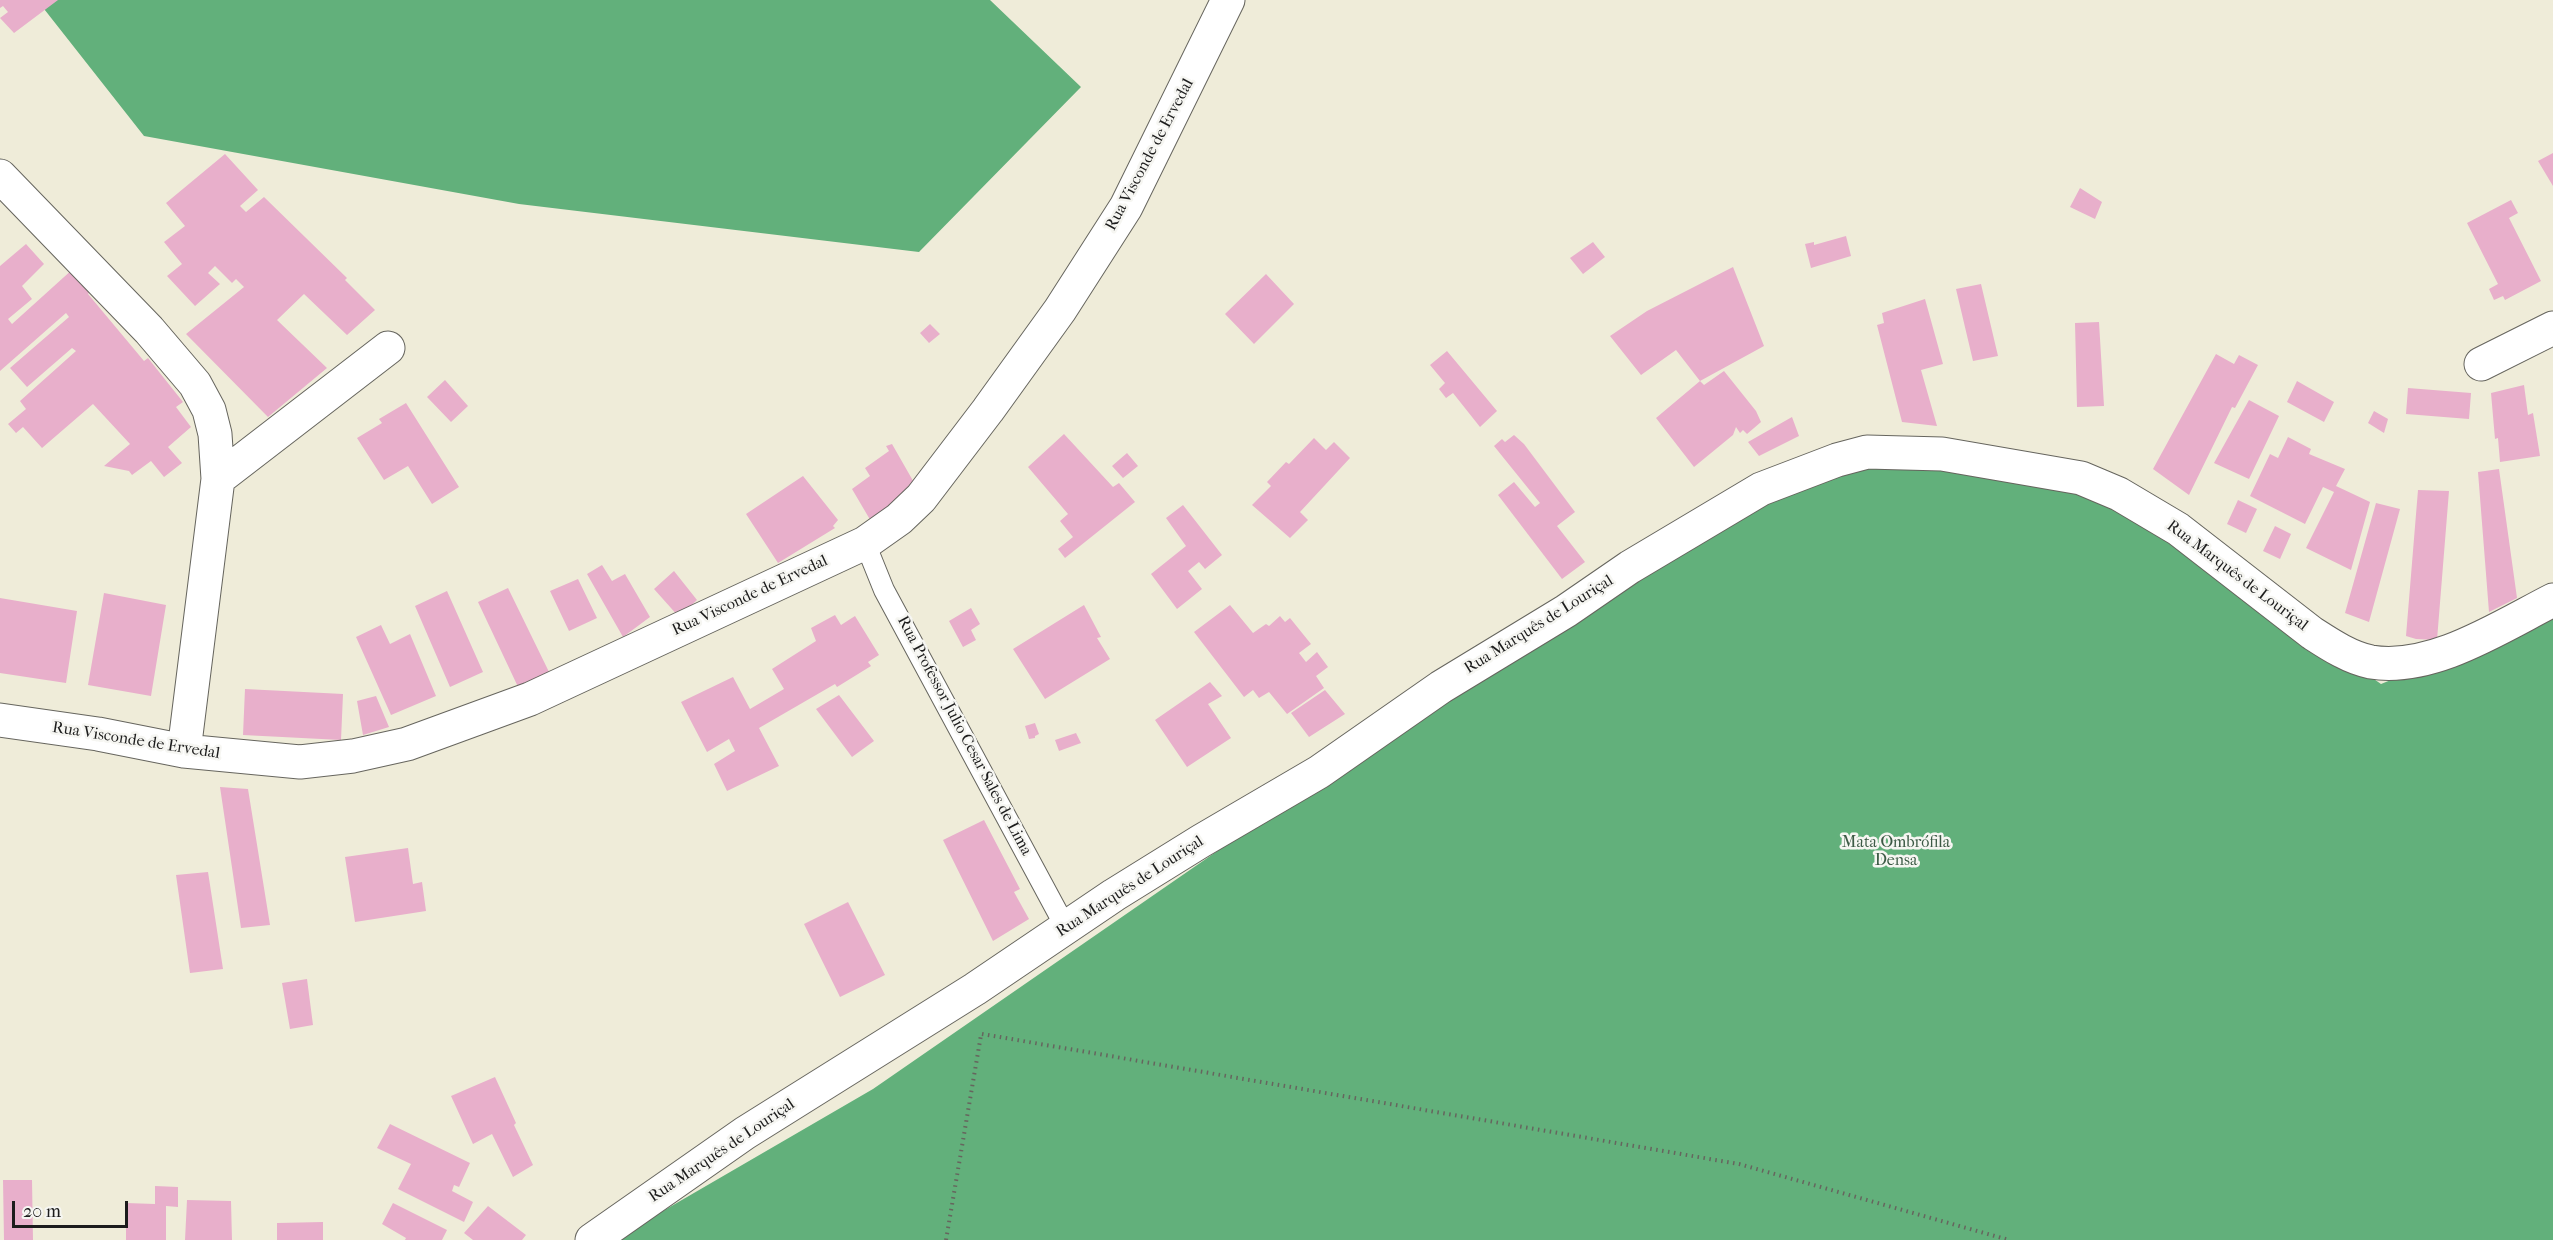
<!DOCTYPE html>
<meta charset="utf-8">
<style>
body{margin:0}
#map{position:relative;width:2553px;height:1240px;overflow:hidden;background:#efecd9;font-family:"IM FELL French Canon",serif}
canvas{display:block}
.scale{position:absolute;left:12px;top:1201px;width:116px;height:27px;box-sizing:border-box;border:3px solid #1c1c1c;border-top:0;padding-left:8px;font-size:18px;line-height:21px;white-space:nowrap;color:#1c1c1c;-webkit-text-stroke:4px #f6f6f2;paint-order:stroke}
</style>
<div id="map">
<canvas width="2553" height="1240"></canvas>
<div class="scale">20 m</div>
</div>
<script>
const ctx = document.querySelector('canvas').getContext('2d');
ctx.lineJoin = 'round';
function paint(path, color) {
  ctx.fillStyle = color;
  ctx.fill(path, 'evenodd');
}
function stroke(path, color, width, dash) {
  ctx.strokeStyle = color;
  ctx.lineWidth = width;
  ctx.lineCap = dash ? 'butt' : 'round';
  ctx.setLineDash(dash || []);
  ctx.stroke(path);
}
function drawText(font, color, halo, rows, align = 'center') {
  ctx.font = font + ' "IM FELL French Canon",serif';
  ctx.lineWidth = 5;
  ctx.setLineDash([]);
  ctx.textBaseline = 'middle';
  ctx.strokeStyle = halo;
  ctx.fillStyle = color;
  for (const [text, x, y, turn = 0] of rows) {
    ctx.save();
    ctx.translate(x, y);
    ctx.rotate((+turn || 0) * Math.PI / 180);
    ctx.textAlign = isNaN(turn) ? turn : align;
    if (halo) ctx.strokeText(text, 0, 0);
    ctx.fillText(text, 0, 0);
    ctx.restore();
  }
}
paint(new Path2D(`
 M 37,0 L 990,0 L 1081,87 L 919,252 L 519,204 L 144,136 Z
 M 1852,452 L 2131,503 L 2231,580 L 2381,684 L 2525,626 L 2553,611 L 2553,1240 L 613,1240 L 873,1089 L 1705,514 Z`), '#62b07b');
paint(new Path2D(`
 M 0,0 L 58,0 L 14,33 L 0,18 L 8,12 L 3,6 L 0,8 Z
 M 2553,153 L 2553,186 L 2538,161 Z
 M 225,154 L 258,190 L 240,206 L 246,212 L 264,197 L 347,278 L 345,280 L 375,310 L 347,335 L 304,294 L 277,320 L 327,368 L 268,417 L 186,334 L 244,287 L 236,279 L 232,283 L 215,266 L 208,273 L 220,284 L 195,306 L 167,276 L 182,264 L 164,242 L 185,226 L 166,203 Z
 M 2080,188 L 2102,202 L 2095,219 L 2070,207 Z
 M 2511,200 L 2518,213 L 2509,218 L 2541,281 L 2505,300 L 2503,296 L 2494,300 L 2489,289 L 2498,284 L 2467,223 Z
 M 1846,236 L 1851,256 L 1811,268 L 1805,244 L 1814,242 L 1814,245 Z
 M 1593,242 L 1605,257 L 1583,274 L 1570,258 Z
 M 26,244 L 44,264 L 22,286 L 32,299 L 8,319 L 12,324 L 74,268 L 91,290 L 88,294 L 144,361 L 148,358 L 183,402 L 176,407 L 191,427 L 168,447 L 182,463 L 164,477 L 151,461 L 132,475 L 129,471 L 104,466 L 130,444 L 93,404 L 42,448 L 23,427 L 16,433 L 8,424 L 26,409 L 20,401 L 76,351 L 72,348 L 27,387 L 10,368 L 69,317 L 66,313 L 0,371 L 0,266 Z
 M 1733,267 L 1764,346 L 1700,381 L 1676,350 L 1641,375 L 1610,336 L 1647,311 Z
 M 1266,274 L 1294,304 L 1254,344 L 1225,314 Z
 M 1981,284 L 1998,356 L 1973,361 L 1956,289 Z
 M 1925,299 L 1943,364 L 1921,370 L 1937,426 L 1902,422 L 1877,325 L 1884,323 L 1882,313 Z
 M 2099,322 L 2104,406 L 2077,407 L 2075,323 Z
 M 930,324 L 940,334 L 929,343 L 920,333 Z
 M 1447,351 L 1497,411 L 1480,427 L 1453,393 L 1446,398 L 1439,389 L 1445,383 L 1430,365 Z
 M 2216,354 L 2234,364 L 2239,355 L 2258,365 L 2235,408 L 2232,407 L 2189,495 L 2153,469 Z
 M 1724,371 L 1756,411 L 1761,422 L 1747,434 L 1743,430 L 1740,433 L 1736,427 L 1733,435 L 1694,467 L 1656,418 L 1700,381 L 1704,385 Z
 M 445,380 L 468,406 L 451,422 L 427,397 Z
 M 2297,381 L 2334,402 L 2324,422 L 2287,402 Z
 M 2524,385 L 2528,415 L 2533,413 L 2540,456 L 2500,462 L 2498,438 L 2495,439 L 2491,393 Z
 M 2408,388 L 2471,393 L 2469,419 L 2406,414 Z
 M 2249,400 L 2279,416 L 2249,479 L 2214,463 Z
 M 406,403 L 459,487 L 432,504 L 408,466 L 384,480 L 357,438 L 382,423 L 379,419 Z
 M 2374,411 L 2388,419 L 2384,433 L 2368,423 Z
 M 1792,417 L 1799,436 L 1759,456 L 1748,442 Z
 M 1064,434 L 1113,487 L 1119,483 L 1135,502 L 1065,558 L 1058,549 L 1073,537 L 1060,521 L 1068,514 L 1028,467 Z
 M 1514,435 L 1524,444 L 1575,512 L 1557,526 L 1585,562 L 1562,579 L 1498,495 L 1514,482 L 1535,507 L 1540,503 L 1494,446 L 1502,439 L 1505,442 Z
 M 2288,437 L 2311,449 L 2309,454 L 2345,469 L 2336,486 L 2370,502 L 2351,570 L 2306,548 L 2334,492 L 2323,487 L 2305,524 L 2250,496 L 2270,454 L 2278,458 Z
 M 1314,438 L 1326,450 L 1334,442 L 1350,458 L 1300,512 L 1308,520 L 1290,538 L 1252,505 L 1271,486 L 1267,482 L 1286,462 L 1289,464 Z
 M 892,444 L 920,493 L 872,523 L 852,489 L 870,476 L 865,468 L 889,451 L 886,446 Z
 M 1127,453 L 1138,466 L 1123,478 L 1112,466 Z
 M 2499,469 L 2517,598 L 2489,612 L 2478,472 Z
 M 803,476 L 838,520 L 833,526 L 835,528 L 778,563 L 746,514 Z
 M 2418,490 L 2449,491 L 2437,640 L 2416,639 L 2406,636 Z
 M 2238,500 L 2257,509 L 2246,533 L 2227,524 Z
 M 2376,503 L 2400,509 L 2369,622 L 2345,613 Z
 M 1183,505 L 1222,555 L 1205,569 L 1199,562 L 1188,571 L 1202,589 L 1177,609 L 1151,574 L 1186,546 L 1166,518 Z
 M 2275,526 L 2291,534 L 2280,559 L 2263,551 Z
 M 602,565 L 612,581 L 625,574 L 650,617 L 623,637 L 587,574 Z
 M 674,571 L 697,600 L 679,617 L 654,589 Z
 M 578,579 L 597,618 L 569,631 L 550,591 Z
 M 508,588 L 550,674 L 519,689 L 478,602 Z
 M 447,591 L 483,672 L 450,687 L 415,606 Z
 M 104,593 L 166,605 L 151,696 L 88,685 Z
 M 0,598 L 77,611 L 66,683 L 0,673 Z
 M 1084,605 L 1101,637 L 1097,638 L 1110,659 L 1045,699 L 1013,649 Z
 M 1230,605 L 1253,633 L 1266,624 L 1269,626 L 1280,616 L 1285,622 L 1290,618 L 1311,644 L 1299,653 L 1306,662 L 1317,652 L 1328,667 L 1316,676 L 1324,688 L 1287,714 L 1269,692 L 1259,698 L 1253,690 L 1244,697 L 1194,632 Z
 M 971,608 L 980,624 L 971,630 L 976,640 L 963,647 L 949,621 Z
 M 835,615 L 841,625 L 855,616 L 879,655 L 868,662 L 871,666 L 837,687 L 835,684 L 759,728 L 779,766 L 727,791 L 714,764 L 735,751 L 729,739 L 707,752 L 681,702 L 733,677 L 750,709 L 784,689 L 772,669 L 816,641 L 811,628 Z
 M 381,625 L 390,644 L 410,634 L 436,696 L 391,715 L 356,637 Z
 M 1210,682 L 1222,696 L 1208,704 L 1231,738 L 1187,767 L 1155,720 Z
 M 245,689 L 343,694 L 341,740 L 243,735 Z
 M 1325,690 L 1345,714 L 1309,737 L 1291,713 Z
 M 839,695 L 874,741 L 852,757 L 816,709 Z
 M 376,696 L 389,727 L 363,735 L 357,701 Z
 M 1035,723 L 1039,734 L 1035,736 L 1035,738 L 1029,739 L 1025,726 Z
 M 1076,733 L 1081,743 L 1059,751 L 1055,740 Z
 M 220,787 L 248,789 L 270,925 L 241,928 Z
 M 984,820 L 1020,889 L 1014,892 L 1029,919 L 993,941 L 943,840 Z
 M 408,848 L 413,884 L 422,882 L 426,911 L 355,922 L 345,857 Z
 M 208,872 L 223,969 L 190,973 L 176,875 Z
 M 848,902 L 885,975 L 840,997 L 804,924 Z
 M 307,979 L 313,1025 L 290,1029 L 282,983 Z
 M 495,1077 L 516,1123 L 514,1125 L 533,1165 L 513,1177 L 492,1134 L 473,1144 L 451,1096 Z
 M 390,1124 L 470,1163 L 459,1187 L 454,1185 L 452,1191 L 473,1202 L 464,1222 L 398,1189 L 411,1164 L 377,1148 Z
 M 3,1180 L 32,1180 L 33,1240 L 4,1240 Z
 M 155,1186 L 178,1187 L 178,1207 L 166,1206 L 166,1240 L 126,1240 L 126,1203 L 155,1204 Z
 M 187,1200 L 231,1201 L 232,1240 L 185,1240 Z
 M 393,1203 L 447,1230 L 442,1240 L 405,1240 L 406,1238 L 382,1224 Z
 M 488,1206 L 526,1235 L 522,1240 L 473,1240 L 464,1233 Z
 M 323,1222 L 323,1240 L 277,1240 L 277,1223 Z`), '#e8afcb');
const lane = new Path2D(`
 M 865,543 L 884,590 L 1066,928`);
const street = new Path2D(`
 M 0,176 L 149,330 L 195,384 L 209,410 L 215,434 L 218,479 L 184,751
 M 2481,364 L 2553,328
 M 218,479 L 388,348
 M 0,720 L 98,734 L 184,751 L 300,762 L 353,756 L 407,744 L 530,699 L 865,543 L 899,519 L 921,498 L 988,410 L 1060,310 L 1126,207 L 1228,0`);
const secondary = new Path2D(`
 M 592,1240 L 745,1133 L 975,989 L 1114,895 L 1201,841 L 1319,772 L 1441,687 L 1566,611 L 1630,567 L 1761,489 L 1837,460 L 1867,452 L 1942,454 L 2081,478 L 2119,494 L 2178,529 L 2312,633 C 2329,644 2350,658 2371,662 C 2432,672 2500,627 2553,600`);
stroke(lane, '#66655e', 22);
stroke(street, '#66655e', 35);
stroke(secondary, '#66655e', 35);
stroke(new Path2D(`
 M 982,1034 L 1739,1164 L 2009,1240
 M 946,1240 L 981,1035`), '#66655e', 4, [1.5, 4.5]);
stroke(lane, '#fff', 20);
stroke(street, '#fff', 33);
stroke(secondary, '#fff', 33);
drawText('16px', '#1c1c1c', '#f6f6f2', [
 ["Rua Visconde de Ervedal",1150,155,-62],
 ["Rua Marquês de Louriçal",2237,576,37],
 ["Rua Visconde de Ervedal",750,596,-25],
 ["Rua Marquês de Louriçal",1539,625,-32],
 ["Rua Professor Julio Cesar Sales de Lima",964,736,62],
 ["Rua Visconde de Ervedal",136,741,9],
 ["Rua Marquês de Louriçal",1130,887,-33],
 ["Rua Marquês de Louriçal",722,1151,-34]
]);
drawText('16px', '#3c5a45', '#f6f6f2', [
 ["Mata Ombrófila",1896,843],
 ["Densa",1896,861]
]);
</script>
